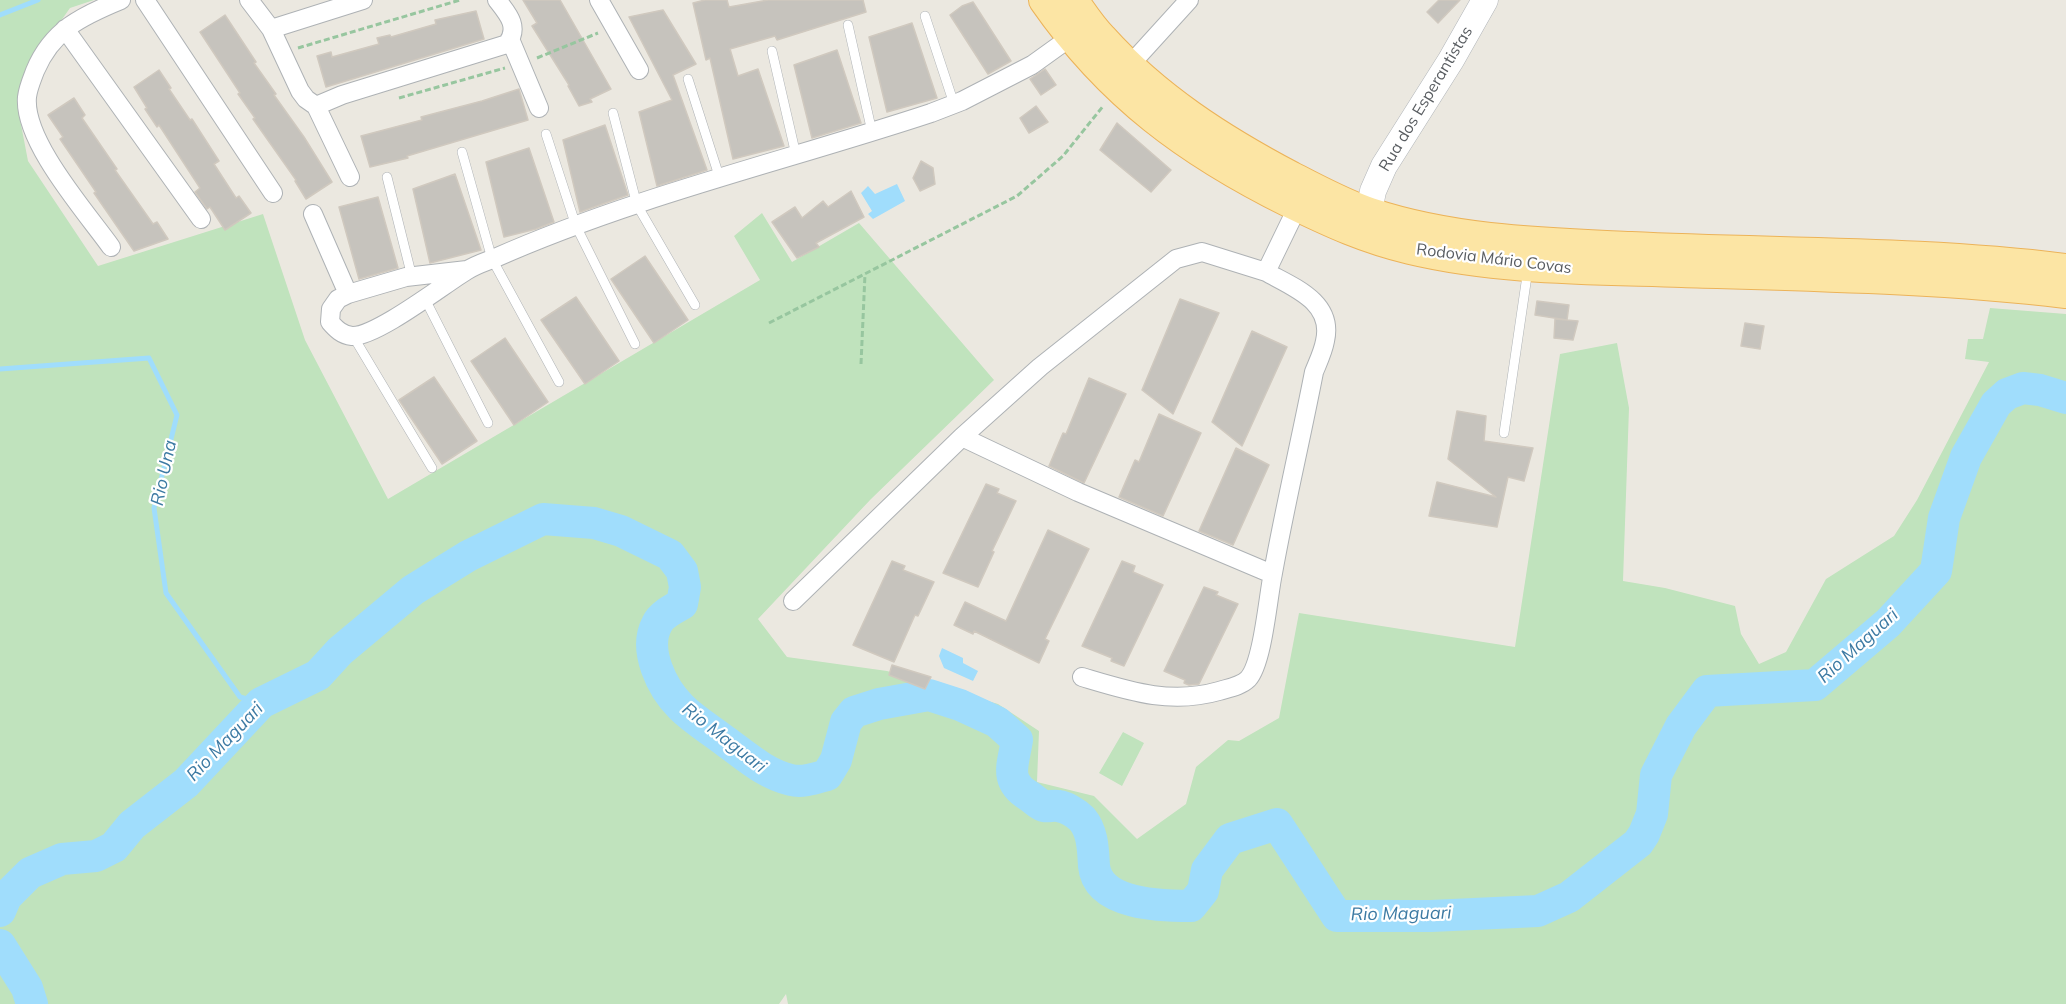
<!DOCTYPE html>
<meta charset="utf-8">
<style>
body{margin:0}
canvas{display:block;background:#ebe8e0}
</style>
<canvas width="2066" height="1004"></canvas>
<script>
const ctx = document.querySelector('canvas').getContext('2d');
ctx.lineJoin = 'round';
function paint(path, color) {
  ctx.fillStyle = color;
  ctx.fill(path, 'evenodd');
}
function stroke(path, color, width, dash) {
  ctx.strokeStyle = color;
  ctx.lineWidth = width;
  ctx.lineCap = dash ? 'butt' : 'round';
  ctx.setLineDash(dash || []);
  ctx.stroke(path);
}
function drawText(font, color, halo, rows, align = 'center') {
  ctx.font = font + ' Mulish,sans-serif';
  ctx.lineWidth = 4.5;
  ctx.setLineDash([]);
  ctx.textBaseline = 'middle';
  ctx.strokeStyle = halo;
  ctx.fillStyle = color;
  for (const [text, x, y, turn = 0] of rows) {
    ctx.save();
    ctx.translate(x, y);
    ctx.rotate((+turn || 0) * Math.PI / 180);
    ctx.textAlign = isNaN(turn) ? turn : align;
    if (halo) ctx.strokeText(text, 0, 0);
    ctx.fillText(text, 0, 0);
    ctx.restore();
  }
}
paint(new Path2D(`
 M 0,0 L 94,0 L 70,8 L 34,59 L 19,114 L 28,161 L 98,266 L 263,214 L 305,340 L 388,499 L 760,280 L 734,236 L 762,213 L 792,262 L 859,223 L 994,380 L 871,499 L 758,619 L 787,657 L 887,671 L 998,704 L 1039,731 L 1037,782 L 1094,796 L 1137,839 L 1186,804 L 1196,767 L 1228,740 L 1239,741 L 1279,718 L 1299,613 L 1515,647 L 1560,354 L 1617,343 L 1629,408 L 1623,581 L 1665,588 L 1735,606 L 1741,634 L 1759,664 L 1786,652 L 1826,579 L 1894,536 L 1917,500 L 1989,362 L 1965,359 L 1968,339 L 1983,339 L 1990,308 L 2066,314 L 2066,1004 L 788,1004 L 786,994 L 779,1004 L 0,1004 Z
 M 1123,732 L 1144,743 L 1122,786 L 1099,773 Z`), '#c0e3bd');
paint(new Path2D(`
 M 897,184 L 905,201 L 873,219 L 868,214 L 872,211 L 861,193 L 868,186 L 875,194 Z
 M 942,648 L 963,658 L 963,663 L 978,671 L 973,681 L 944,668 L 939,656 Z`), '#a0ddfc');
stroke(new Path2D(`
 M 0,15 L 38,0
 M 0,369 L 149,358 L 177,415 L 154,508 L 166,593 L 240,697 L 261,703`), '#a0ddfc', 5);
stroke(new Path2D(`
 M 0,911 L 6,897 L 30,873 L 62,859 L 96,856 L 114,847 L 132,825 L 186,783 L 261,703 L 318,675 L 340,651 L 413,590 L 468,556 L 543,519 L 594,523 L 621,531 L 670,555 L 682,571 L 685,587 L 682,604 C 673,609 661,615 657,624 C 643,650 662,688 681,707 C 694,720 711,730 725,741 C 746,756 765,774 791,780 C 803,783 816,778 827,775 L 836,760 L 846,722 L 854,712 L 879,704 L 929,695 L 960,705 L 997,722 L 1017,740 C 1013,765 1004,781 1029,796 C 1034,799 1038,804 1044,806 C 1049,807 1053,805 1058,806 C 1066,807 1076,813 1082,819 C 1093,832 1093,850 1094,866 C 1098,905 1162,906 1191,906 L 1203,891 L 1207,870 L 1230,839 L 1277,824 L 1337,916 L 1431,916 L 1538,911 L 1569,897 L 1638,843 L 1644,834 L 1652,814 L 1656,775 L 1681,726 L 1707,691 L 1815,685 L 1888,623 L 1936,571 L 1944,518 L 1966,457 L 1996,404 L 2007,394 L 2023,388 L 2040,390 L 2066,398
 M 0,945 L 27,988 L 32,1004`), '#a0ddfc', 32);
const building = new Path2D(`
 M 523,0 L 560,0 L 611,89 L 590,99 L 592,102 L 579,106 L 568,86 L 569,85 L 532,26 L 537,23 Z
 M 705,0 L 727,0 L 729,7 L 768,0 L 863,0 L 866,12 L 777,40 L 775,36 L 730,49 L 738,76 L 758,69 L 784,146 L 733,159 L 710,58 L 706,60 L 693,3 Z
 M 1439,0 L 1460,0 L 1438,23 L 1427,12 Z
 M 973,2 L 1011,61 L 988,74 L 950,15 L 962,6 Z
 M 663,10 L 696,64 L 673,75 L 707,170 L 657,186 L 639,112 L 672,100 L 629,17 Z
 M 476,11 L 484,39 L 326,87 L 317,56 L 331,52 L 332,57 L 379,44 L 377,38 L 390,35 L 391,37 L 436,24 L 435,20 Z
 M 225,15 L 256,62 L 254,63 L 276,94 L 274,95 L 304,137 L 332,182 L 306,199 L 295,181 L 296,180 L 253,119 L 255,118 L 238,94 L 240,93 L 200,32 Z
 M 912,23 L 937,98 L 887,112 L 869,37 Z
 M 837,50 L 861,123 L 812,138 L 794,65 Z
 M 1045,69 L 1056,85 L 1041,95 L 1030,79 Z
 M 159,70 L 171,88 L 169,89 L 190,120 L 192,119 L 219,161 L 214,164 L 236,198 L 239,196 L 251,213 L 225,230 L 210,207 L 207,209 L 195,192 L 200,188 L 159,125 L 157,127 L 145,109 L 147,108 L 134,87 Z
 M 519,89 L 528,120 L 407,156 L 408,158 L 370,167 L 361,136 L 422,120 L 421,117 L 482,101 Z
 M 74,98 L 85,115 L 82,118 L 117,169 L 115,170 L 153,224 L 157,222 L 168,239 L 134,251 L 94,193 L 96,192 L 60,139 L 63,137 L 48,115 Z
 M 1036,106 L 1048,122 L 1029,133 L 1020,118 Z
 M 1117,123 L 1171,170 L 1151,192 L 1100,150 Z
 M 605,125 L 628,195 L 580,212 L 563,140 Z
 M 529,148 L 554,222 L 536,229 L 504,237 L 486,162 Z
 M 921,161 L 933,168 L 935,184 L 920,191 L 913,178 Z
 M 455,174 L 481,250 L 430,263 L 413,189 Z
 M 851,191 L 864,217 L 816,243 L 819,247 L 797,258 L 772,222 L 795,207 L 802,218 L 823,201 L 828,207 Z
 M 378,197 L 398,268 L 359,279 L 339,207 Z
 M 645,256 L 688,320 L 654,343 L 611,279 Z
 M 576,297 L 619,361 L 585,384 L 541,320 Z
 M 1180,299 L 1219,313 L 1173,414 L 1142,390 Z
 M 1537,301 L 1569,305 L 1567,320 L 1535,315 Z
 M 1555,319 L 1578,321 L 1573,340 L 1554,338 Z
 M 1745,323 L 1764,326 L 1760,349 L 1741,346 Z
 M 1252,331 L 1287,347 L 1242,446 L 1212,422 Z
 M 505,338 L 548,402 L 514,425 L 471,361 Z
 M 434,377 L 477,441 L 442,464 L 399,400 Z
 M 1089,378 L 1126,394 L 1084,483 L 1049,466 L 1063,433 L 1066,434 Z
 M 1457,411 L 1486,416 L 1484,441 L 1533,448 L 1524,481 L 1508,477 L 1497,527 L 1429,516 L 1437,482 L 1496,497 L 1448,459 Z
 M 1159,414 L 1201,433 L 1163,516 L 1119,497 L 1135,460 L 1139,462 Z
 M 1236,448 L 1269,465 L 1233,545 L 1199,531 Z
 M 986,484 L 999,489 L 997,493 L 1016,501 L 992,551 L 994,552 L 978,587 L 943,573 Z
 M 1048,530 L 1089,549 L 1045,639 L 1049,641 L 1039,663 L 974,631 L 973,634 L 954,625 L 965,602 L 1006,621 Z
 M 892,561 L 905,566 L 903,570 L 934,582 L 918,616 L 915,615 L 894,662 L 853,645 Z
 M 1122,561 L 1135,566 L 1133,572 L 1163,585 L 1124,666 L 1111,661 L 1112,658 L 1082,646 Z
 M 1204,587 L 1218,592 L 1216,595 L 1238,604 L 1199,684 L 1189,685 L 1184,683 L 1185,680 L 1164,671 Z
 M 892,665 L 931,677 L 925,689 L 889,675 Z`);
paint(building, '#c6c3bd');
stroke(building, '#d0c9bf', 1.5);
const service = new Path2D(`
 M 925,16 L 954,104
 M 848,25 L 872,132
 M 772,51 L 796,155
 M 688,79 L 720,179
 M 613,113 L 637,205 L 695,305
 M 546,134 L 576,226 L 635,344
 M 462,152 L 492,259 L 559,382
 M 387,177 L 412,277
 M 425,299 L 488,423
 M 353,336 L 432,468
 M 1504,433 L 1528,269`);
const minor = new Path2D(`
 M 145,0 L 273,193
 M 249,0 L 271,29 L 300,91 L 306,99 L 316,106 L 342,95 L 507,44 C 520,27 508,14 497,0
 M 599,0 L 639,70
 M 65,29 L 201,219
 M 271,29 L 363,0
 M 510,39 L 539,108
 M 1129,66 L 1189,0
 M 316,106 L 350,177
 M 313,214 L 348,294
 M 111,247 C 86,212 23,141 27,97 C 28,88 32,79 35,71 C 52,30 82,16 121,0
 M 467,270 L 406,277 L 348,294 L 338,299 L 331,309 L 330,322 C 336,329 342,335 352,336 C 376,337 443,285 466,271 C 475,265 485,262 495,258 C 635,196 786,161 931,113 L 962,101 L 1032,65 L 1071,37
 M 962,437 L 1078,492 L 1272,574
 M 793,601 L 962,437 L 1040,367 L 1176,259 L 1202,252 L 1266,272
 M 1082,677 C 1129,691 1170,705 1219,691 C 1229,688 1241,686 1248,679 C 1263,663 1268,596 1273,573 C 1285,506 1301,439 1314,372 C 1318,362 1323,352 1325,341 C 1334,302 1293,287 1266,272 L 1298,206`);
const secondary = new Path2D(`
 M 1365,232 L 1373,191 L 1384,166 L 1451,60 L 1485,0`);
const primary = new Path2D(`
 M 1044,0 C 1110,95 1188,152 1291,203 C 1332,223 1365,238 1410,249 C 1498,270 1592,269 1682,272 C 1810,276 1939,278 2066,293
 M 1073,0 C 1082,13 1091,27 1102,38 C 1156,98 1222,140 1292,177 C 1318,190 1343,204 1370,213 C 1454,241 1544,243 1631,247 C 1776,254 1922,251 2066,269`);
stroke(service, '#aeb2b5', 10);
stroke(minor, '#aeb2b5', 20);
stroke(secondary, '#b0b4b8', 27);
stroke(primary, '#ecb359', 32);
stroke(new Path2D(`
 M 298,48 L 460,0
 M 537,58 L 598,33
 M 399,98 L 505,68
 M 769,323 L 1017,196 L 1063,156 L 1104,105
 M 861,364 L 865,274`), '#97c69f', 3, [6, 3]);
stroke(service, '#fff', 9);
stroke(minor, '#fff', 18);
stroke(secondary, '#fff', 26);
stroke(primary, '#fce5a4', 30);
drawText('16px', '#595d61', '#fff', [
 ["Rua dos Esperantistas",1426,99,-59],
 ["Rodovia Mário Covas",1494,259,7]
]);
drawText('italic 18px', '#3c7aa3', '#fff', [
 ["Rio Una",164,473,-78],
 ["Rio Maguari",1858,646,-42],
 ["Rio Maguari",724,738,38],
 ["Rio Maguari",225,742,-46],
 ["Rio Maguari",1401,914,-1]
]);
</script>
